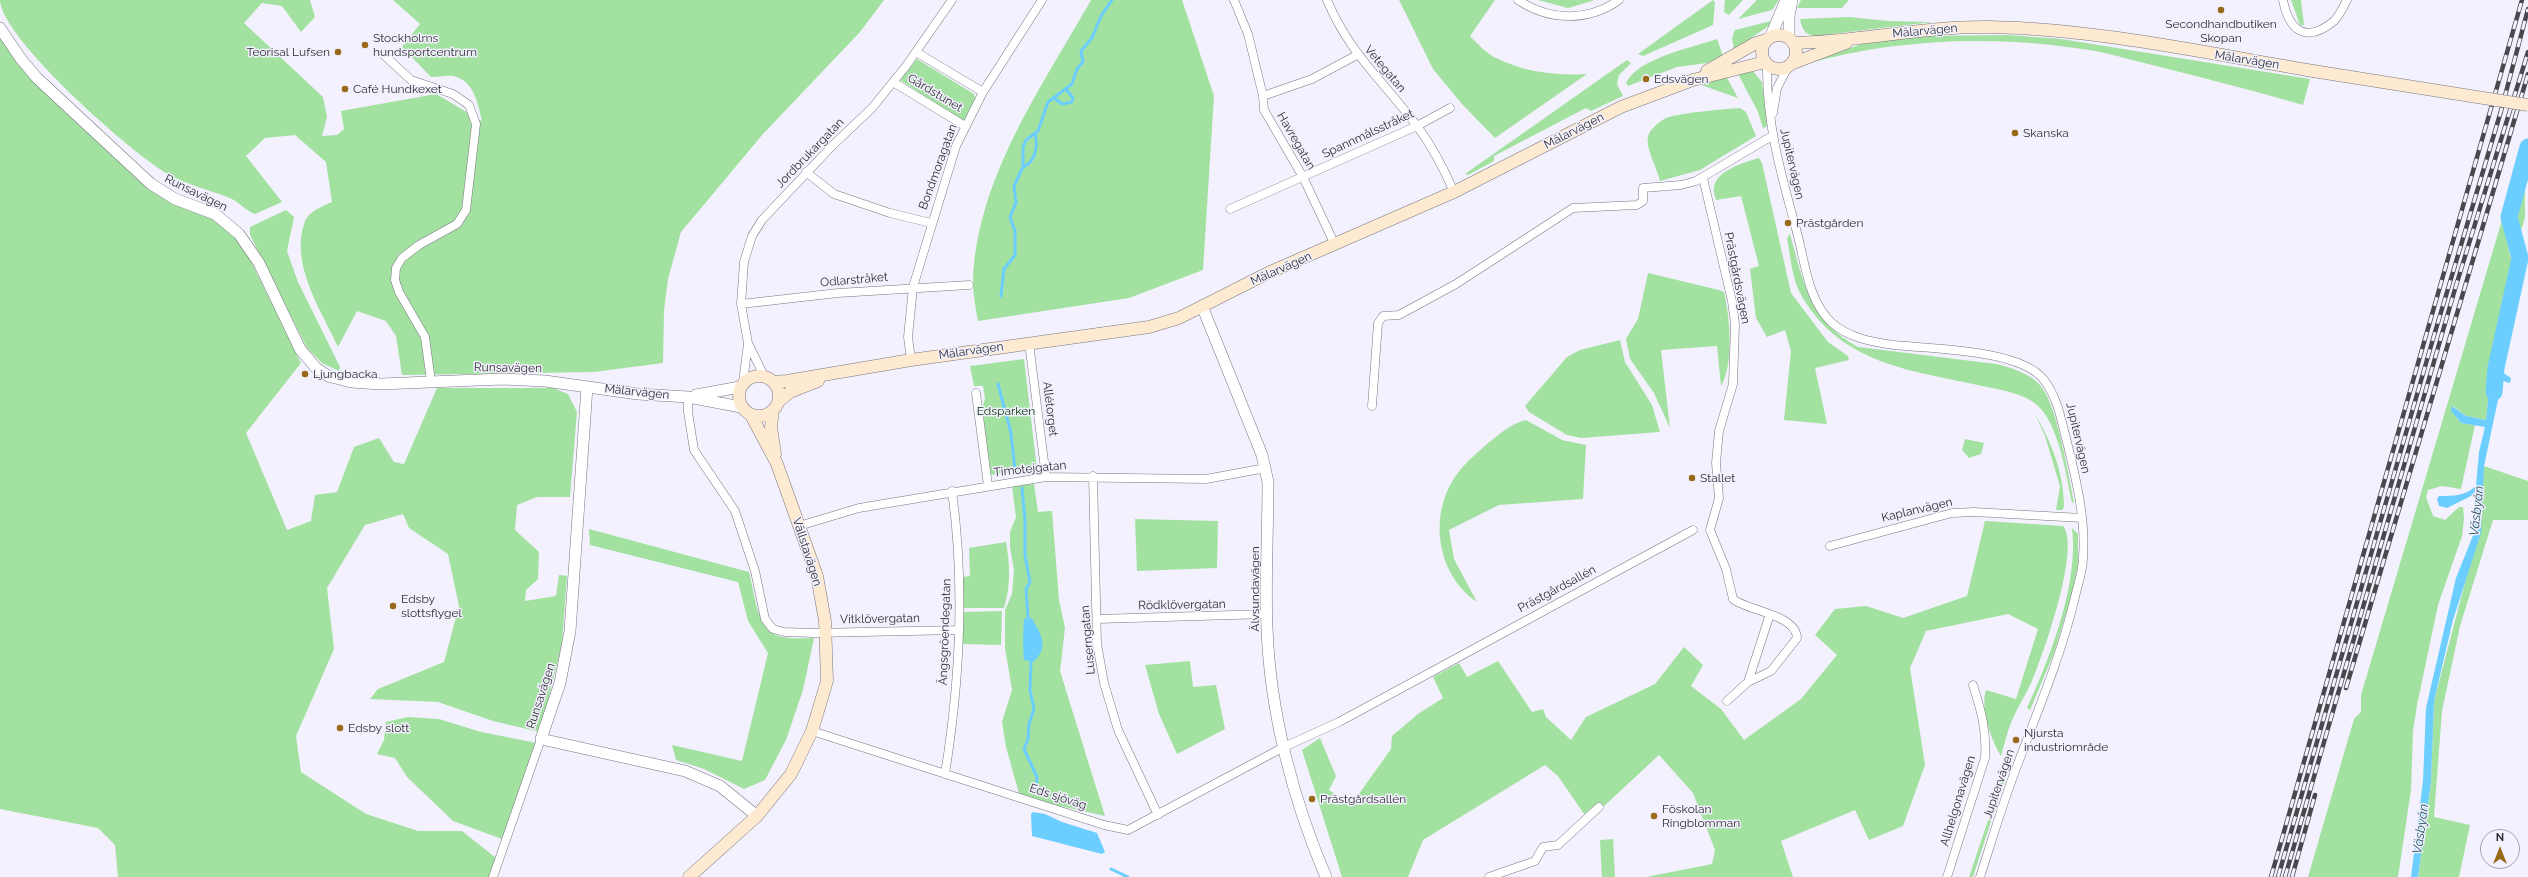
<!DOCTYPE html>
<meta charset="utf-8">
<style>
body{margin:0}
#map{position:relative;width:2528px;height:877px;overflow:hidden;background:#f2f1fd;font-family:Raleway,sans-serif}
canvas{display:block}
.north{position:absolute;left:2480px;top:829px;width:40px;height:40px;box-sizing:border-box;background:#f2f1fd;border:1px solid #a4a3ac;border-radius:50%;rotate:0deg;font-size:11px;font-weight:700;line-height:16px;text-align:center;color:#2f2f33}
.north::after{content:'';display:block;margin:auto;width:14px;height:18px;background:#976919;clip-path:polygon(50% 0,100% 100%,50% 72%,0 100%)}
</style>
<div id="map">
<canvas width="2528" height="877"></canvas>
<div class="north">N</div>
</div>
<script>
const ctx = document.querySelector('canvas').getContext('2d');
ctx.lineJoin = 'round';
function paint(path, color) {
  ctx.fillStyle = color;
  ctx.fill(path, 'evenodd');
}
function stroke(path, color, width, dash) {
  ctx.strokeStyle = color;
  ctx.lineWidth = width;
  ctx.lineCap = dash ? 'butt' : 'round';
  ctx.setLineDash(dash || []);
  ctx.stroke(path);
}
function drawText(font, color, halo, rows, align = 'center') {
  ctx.font = font + ' Raleway,sans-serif';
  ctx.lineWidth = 3;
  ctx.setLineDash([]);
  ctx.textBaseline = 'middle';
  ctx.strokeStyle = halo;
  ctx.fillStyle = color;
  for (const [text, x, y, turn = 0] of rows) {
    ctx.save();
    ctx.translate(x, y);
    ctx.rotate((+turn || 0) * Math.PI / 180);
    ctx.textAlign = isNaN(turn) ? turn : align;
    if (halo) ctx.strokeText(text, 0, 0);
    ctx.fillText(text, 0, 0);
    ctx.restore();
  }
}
paint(new Path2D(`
 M 0,0 L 310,0 L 315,17 L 301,32 L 282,6 L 262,3 L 244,23 L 323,97 L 327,117 L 322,136 L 337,135 L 344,129 L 341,111 L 436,94 L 482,121 C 478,104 474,80 453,76 C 447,75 438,77 431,77 L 402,47 L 420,24 L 393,0 L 884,0 L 860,32 L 763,134 L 681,232 L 668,279 L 664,310 L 663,363 L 594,372 L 402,375 L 396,336 L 386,321 L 357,311 L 338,347 C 321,310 289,263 305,221 C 309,211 323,206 332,202 L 326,162 L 295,135 L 265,138 L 246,156 L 282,202 L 255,214 C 246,211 239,202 230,198 C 209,190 187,185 168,174 C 133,155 0,37 0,0 Z
 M 1091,0 L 1182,0 L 1214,96 L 1203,270 L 1129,298 L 978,321 C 976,309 973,295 973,282 C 976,179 1042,87 1091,0 Z
 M 1399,0 L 1495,0 L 1470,36 C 1477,43 1487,54 1496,58 C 1524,72 1556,76 1587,74 L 1495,138 L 1462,104 L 1433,69 Z
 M 1538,0 L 1595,0 L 1568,8 Z
 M 1713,0 L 1715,3 L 1713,25 L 1643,56 L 1638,54 Z
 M 1725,0 L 1743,0 L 1729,15 L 1724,12 Z
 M 1757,0 L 1779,0 L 1772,10 L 1738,19 Z
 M 1801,0 L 1849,0 L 1842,8 L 1797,8 Z
 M 2291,0 L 2301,0 L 2304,25 L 2300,25 Z
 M 1849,17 L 1888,21 L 1932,22 L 1815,36 C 1804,34 1802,29 1800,19 Z
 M 1771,21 L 1770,25 L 1734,50 L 1732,38 L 1735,30 Z
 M 2008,35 L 2061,39 L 2310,79 L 2303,105 C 2251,90 2200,77 2148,64 C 2128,59 2108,53 2089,50 C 1996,35 1897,38 1806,64 L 1867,42 L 1925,36 Z
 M 0,36 L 148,187 L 199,210 L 225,225 L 246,251 L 301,363 L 246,433 L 287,530 L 311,521 L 315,495 L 337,492 L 354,447 L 379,438 L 394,462 L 404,464 L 437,388 L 553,388 L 568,394 L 577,412 L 570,497 L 537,497 L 517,505 L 515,530 L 539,552 L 538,579 L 526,590 L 525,601 L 556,596 L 559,575 L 567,576 L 562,644 L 540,732 L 493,721 L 438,702 L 370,699 L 378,689 L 444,662 L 459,606 L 448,554 L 409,528 L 403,514 L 365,525 L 327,588 L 334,649 L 296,736 L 301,772 L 366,814 L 418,831 L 462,831 L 496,858 L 489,877 L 118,877 L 115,845 L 98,828 L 0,809 Z
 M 1717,39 L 1723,56 L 1707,63 L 1677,67 L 1628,86 L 1626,83 C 1638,58 1691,48 1717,39 Z
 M 917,59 L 974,94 L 976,102 L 966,120 L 963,121 L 900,80 Z
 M 1627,60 L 1631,63 L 1619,75 L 1617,84 L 1623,96 L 1591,111 L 1586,108 L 1494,156 L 1494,161 L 1468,175 L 1465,174 Z
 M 1752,70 L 1762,82 L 1767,126 L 1763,128 L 1758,112 L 1737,72 Z
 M 1719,78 L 1727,78 L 1738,98 L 1701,85 Z
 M 1740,108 L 1746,112 L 1756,136 L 1700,170 L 1660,181 C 1658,170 1645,147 1648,137 C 1649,130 1658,123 1664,119 C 1674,113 1727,109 1740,108 Z
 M 1759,158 L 1762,163 L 1791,293 L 1828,342 L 1848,356 L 1849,360 L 1815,368 L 1827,424 L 1784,420 L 1791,351 L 1785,330 L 1767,337 L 1756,318 L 1750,269 L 1759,266 L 1741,196 L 1716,200 C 1715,196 1713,191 1714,187 C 1717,170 1745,162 1759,158 Z
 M 2528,161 C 2528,173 2525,182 2525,193 C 2524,209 2528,219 2519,233 L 2512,217 Z
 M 286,210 L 294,217 L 287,251 L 298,282 L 340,367 L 339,371 L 322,363 L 307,348 L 250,235 L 250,227 Z
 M 2502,220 L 2513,267 L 2491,373 L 2486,420 L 2466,416 L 2453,406 L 2451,411 L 2461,423 L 2475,425 L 2461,489 L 2442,486 L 2428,490 L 2426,497 L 2433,516 L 2445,520 L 2459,507 L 2463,507 L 2464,518 L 2462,536 L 2438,605 L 2417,705 L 2413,731 L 2411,790 L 2398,877 L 2308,877 L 2354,719 L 2361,712 L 2361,695 Z
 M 1790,234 C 1804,284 1809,320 1858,347 L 1996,364 C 2012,368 2033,374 2043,389 C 2058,411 2068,474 2074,502 L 2072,503 C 2066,474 2061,439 2045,414 C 2033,396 2011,392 1992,388 C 1917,371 1839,367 1799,291 C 1792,276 1790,254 1787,238 Z
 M 1648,273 L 1719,290 L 1724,292 C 1730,317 1734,365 1721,386 L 1717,346 L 1661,350 L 1670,428 L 1654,393 L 1630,359 L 1626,339 L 1638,319 Z
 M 1620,340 L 1625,362 L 1652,405 L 1660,432 L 1581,438 L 1567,435 L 1529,412 L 1525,406 L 1567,357 L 1580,350 Z
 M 1024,359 L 1037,469 L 991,475 L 982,407 L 985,399 L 983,386 L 974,386 L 970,366 Z
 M 2035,414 C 2052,443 2064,474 2064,507 L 2062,510 L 2056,510 L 2060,486 L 2045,436 Z
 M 1526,420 L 1562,440 L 1586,445 L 1583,499 L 1499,505 L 1449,530 L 1454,559 L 1477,602 C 1436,574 1428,514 1457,474 C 1465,463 1477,453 1487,444 C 1500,434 1510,424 1526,420 Z
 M 1965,439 L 1984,443 L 1981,454 L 1969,458 L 1962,450 Z
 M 2484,466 L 2528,481 L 2528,520 L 2493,520 L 2460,626 L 2442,711 L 2434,817 L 2470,825 L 2459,877 L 2418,877 L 2431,782 L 2434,701 L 2466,579 L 2482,492 Z
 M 1034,484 L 1038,512 L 1052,511 L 1059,600 L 1065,628 L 1060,671 L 1105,816 L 1020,797 L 1006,747 L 1002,722 L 1012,690 L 1005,648 L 1005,610 L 1012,594 L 1014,570 L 1010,547 L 1010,532 L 1016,517 L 1012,486 Z
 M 1135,519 L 1218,521 L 1217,568 L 1137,571 Z
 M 1985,521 L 2063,526 C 2081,548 2043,655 2032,681 C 2027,693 2019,704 2014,716 C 2008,728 2005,743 2001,756 C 1991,740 1980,708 1986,690 L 2016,699 L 2038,629 L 2008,614 L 1926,631 L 1910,668 L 1925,765 L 1903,826 L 1869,840 L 1855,810 L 1781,841 L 1793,877 L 1646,877 L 1712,864 L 1715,850 L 1693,793 L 1659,755 L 1602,808 L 1598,803 L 1584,814 L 1558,776 L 1545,765 L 1423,840 L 1408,877 L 1342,877 L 1302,750 L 1320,738 L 1336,776 L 1329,790 L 1351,805 L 1391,749 L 1392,736 L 1418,714 L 1443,698 L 1433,677 L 1459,663 L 1467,677 L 1498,661 L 1532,712 L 1543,709 L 1546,717 L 1571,740 L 1586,717 L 1655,684 L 1684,647 L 1703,665 L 1691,686 L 1721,709 L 1744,740 L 1801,699 L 1837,655 L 1815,635 L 1835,609 L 1866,606 L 1903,618 L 1967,596 Z
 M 2072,528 L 2078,534 L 2078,565 L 2071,597 L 2054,653 L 2030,710 L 2027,708 C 2050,658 2079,583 2072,528 Z
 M 589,529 L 749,572 C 755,593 756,634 783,637 C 793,639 804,638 814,638 L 803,690 L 786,740 L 765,780 L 744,789 L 704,769 L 676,760 L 672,745 L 742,761 L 768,653 L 748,621 L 738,582 L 590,545 Z
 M 1006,542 C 1010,566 1011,584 1004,608 L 963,608 L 963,577 L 970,576 L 969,548 Z
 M 1002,611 L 1001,645 L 962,644 L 963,612 Z
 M 1190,661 L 1193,687 L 1216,685 L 1225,729 L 1177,754 L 1159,714 L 1145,665 Z
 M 408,717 L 439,719 L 481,732 L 537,743 L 502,839 L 453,821 L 407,777 L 395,758 L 377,754 L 384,740 L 386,722 Z
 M 2006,767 L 2008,769 L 1973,877 L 1969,877 Z
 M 1613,839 L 1615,877 L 1602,877 L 1600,840 Z`), '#a3e1a1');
paint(new Path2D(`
 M 2496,368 L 2511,378 L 2510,383 L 2502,381 L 2484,466 L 2481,533 L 2453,620 L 2434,701 L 2431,782 L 2418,877 L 2411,877 L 2423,781 L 2426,708 L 2456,578 L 2474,533 L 2475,494 L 2447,508 L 2439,506 L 2437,499 L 2439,496 C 2454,496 2465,496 2476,486 L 2479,452 L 2485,427 L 2461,423 L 2451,411 L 2452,406 L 2466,416 L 2486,420 L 2491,373 Z
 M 1032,618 C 1041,635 1050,647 1033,662 L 1024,660 C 1023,652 1023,627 1024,619 Z
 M 1033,812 L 1045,814 L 1062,822 L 1097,833 L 1105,852 L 1102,854 L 1032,836 L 1031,814 Z`), '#6bcefe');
stroke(new Path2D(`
 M 1054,98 L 1062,104 L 1072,102 L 1073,98 L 1066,89
 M 1023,167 C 1036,162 1038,145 1035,133
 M 1001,296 L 1004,269 L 1015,255 L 1015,231 L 1010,217 L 1016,203 L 1014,186 L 1023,167 L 1023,147 L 1026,140 L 1038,131 L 1048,102 L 1072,84 L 1077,69 L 1083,62 L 1081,51 L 1092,38 L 1101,16 L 1112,0
 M 998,384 L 1011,433 L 1015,470
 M 1022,488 L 1025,519 L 1025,555 L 1030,582 L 1026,589 L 1028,618
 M 1031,662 L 1030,690 L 1034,709 L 1029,724 L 1028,739 L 1024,749 L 1037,777 L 1036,792
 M 1111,869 L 1128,877`), '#6bcefe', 3);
stroke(new Path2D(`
 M 2494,392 L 2496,368 L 2520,258 L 2509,217 L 2528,147`), '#6bcefe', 17);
const minor = new Path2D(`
 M 1234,0 L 1248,34 L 1263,96 L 1264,110 L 1303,177 L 1335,245
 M 1327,0 C 1349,53 1384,82 1417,126 C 1432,146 1444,169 1454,192
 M 1518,0 C 1549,21 1588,22 1619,0
 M 2283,0 C 2289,31 2306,44 2334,21 C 2339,16 2344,6 2347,0
 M 916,52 L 983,92
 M 385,56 L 411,80 L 453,94 L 469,105 L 476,124 L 466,210 L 457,224 L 419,245 L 402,258 L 396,268 L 395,280 L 399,292 L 425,337 L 431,381
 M 1767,64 C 1766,122 1781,174 1796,229 C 1805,260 1807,300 1832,323 C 1849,338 1872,342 1894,345 C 1931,349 2021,349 2044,380 C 2058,398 2061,420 2067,442 C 2076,479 2086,519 2083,557 C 2083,571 2078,584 2075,597 C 2061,656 2038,710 2017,766 C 2003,802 1992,840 1980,877
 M 893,82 L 965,126
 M 1263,96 L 1312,79 L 1357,55
 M 1773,113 L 1777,88 L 1788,67
 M 806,172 L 834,194 L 890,213 L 931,223
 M 1703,178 L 1732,301 L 1735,324 L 1733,384 L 1719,431 L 1716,463 L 1719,498 L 1710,530 L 1726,569 L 1733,599 C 1747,611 1796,614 1797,638 L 1771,671 L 1748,682 L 1727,701
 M 1230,209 L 1417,126 L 1450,108
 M 741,304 L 838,293 L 969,285
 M 1029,343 L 1046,477
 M 911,360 L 908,337 L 913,287 L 956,146 L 983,92 L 1042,0
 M 764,376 L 748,343 L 741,304 L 744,262 L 752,236 L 762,220 L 832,146 L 872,108 L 906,66 L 952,0
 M 743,382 L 748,344
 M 976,393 L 988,486
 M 688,397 L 688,412 L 694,450 L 735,511 L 755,571 L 765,619 L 773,629 L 784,632 L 814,633 L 959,630
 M 1372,406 L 1378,323 L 1383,316 L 1399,315 L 1456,284 L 1573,208 L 1637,205 L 1643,201 L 1643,188 L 1681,185 L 1696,181 L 1772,136
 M 1093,476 L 1097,644 L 1104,683 L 1118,730 L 1158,815
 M 799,526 L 859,508 L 1046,477 L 1206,479 L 1266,468
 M 1830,546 L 1952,513 L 1974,512 L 2082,518
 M 1097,619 L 1267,614
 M 1748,682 L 1770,614
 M 812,731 L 1104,825 L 1128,830 L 1284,747 L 1339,722 L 1693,530
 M 945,774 C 960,681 965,585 952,491
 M 493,877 L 541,739
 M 1489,877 L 1535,861 L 1543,847 L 1558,845 L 1599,807
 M 1947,877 L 1985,758 C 1987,731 1981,710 1973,685`);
const tertiary = new Path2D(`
 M 0,28 L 21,59 L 37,78 L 151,184 L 175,199 L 215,214 L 239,234 L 259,263 L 300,349 L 316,368 L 328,376 L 351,382 L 381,384 L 503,379 L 545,381 L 638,394 L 688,397 L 741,407
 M 1770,38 L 1786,0
 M 1789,39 L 1789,16 L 1792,0
 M 1202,306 L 1262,455 L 1268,482 C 1268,531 1265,580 1267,628 C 1270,712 1293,800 1326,877
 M 587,387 L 570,631 L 560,683 L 541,739 L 685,771 L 720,786 L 757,816
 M 696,395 L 740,387`);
const secondary = new Path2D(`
 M1762 52a17 17 0 1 1 34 0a17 17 0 1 1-34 0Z
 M 1793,43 C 1859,42 1923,26 1989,27 C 2097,29 2206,53 2313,71
 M 1791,64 L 1846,43
 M 1707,71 L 1754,44 L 1766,40
 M739 396a20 20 0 1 1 40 0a20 20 0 1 1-40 0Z
 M 773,382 L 787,381 L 911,360 L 1149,327 L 1179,318 L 1268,273 L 1454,192 L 1621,107 L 1693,80 L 1765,62
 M 779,401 L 790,392 L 818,381
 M 773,410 L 771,427 L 775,454
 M 689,877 L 757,816 L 791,774 L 812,731 L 827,681 L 825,621 L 817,576 L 777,464 L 751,415`);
stroke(minor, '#777681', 9);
stroke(tertiary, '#777681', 12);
stroke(secondary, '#777681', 13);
stroke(minor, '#fff', 8);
stroke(tertiary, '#fff', 11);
stroke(secondary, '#fdead0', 12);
const rail = new Path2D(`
 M 2346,688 L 2528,74
 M 2271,877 L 2522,0
 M 2278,877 L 2433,339 L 2501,111 L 2528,9
 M 2285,877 L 2455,289 L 2528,52
 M 2292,877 L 2315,795`);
stroke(rail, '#48484d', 4.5);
stroke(rail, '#f2f1fd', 3, [9]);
const secondaryBridge = new Path2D(`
 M 2313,71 L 2528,105`);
stroke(secondaryBridge, '#777681', 13, []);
stroke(secondaryBridge, '#fdead0', 12);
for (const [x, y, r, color] of [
 [2221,10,4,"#976919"],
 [365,45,4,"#976919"],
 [338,52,4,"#976919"],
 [1646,79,4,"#976919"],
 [345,89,4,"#976919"],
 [2015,133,4,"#976919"],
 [1788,223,4,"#976919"],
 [305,374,4,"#976919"],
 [1692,478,4,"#976919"],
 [393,606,4,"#976919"],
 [340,728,4,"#976919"],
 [2016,740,4,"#976919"],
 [1312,799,4,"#976919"],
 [1654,816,4,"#976919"]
]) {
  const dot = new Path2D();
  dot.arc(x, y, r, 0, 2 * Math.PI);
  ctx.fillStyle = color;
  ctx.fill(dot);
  stroke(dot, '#f2f1fd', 1.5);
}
drawText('12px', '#2f2f33', '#f2f1fd', [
 ["Secondhandbutiken",2221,24,"center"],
 ["Skopan",2221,38,"center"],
 ["Stockholms",373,38],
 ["hundsportcentrum",373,52],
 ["Teorisal Lufsen",330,52,"right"],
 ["Edsvägen",1654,79],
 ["Café Hundkexet",353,89],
 ["Skanska",2023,133],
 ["Prästgården",1796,223],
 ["Ljungbacka",313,374],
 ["Stallet",1700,478],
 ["Edsby",401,599],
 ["slottsflygel",401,613],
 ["Edsby slott",348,728],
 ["Njursta",2024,733],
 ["industriområde",2024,747],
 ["Prästgårdsallén",1320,799],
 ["Föskolan",1662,809],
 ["Ringblomman",1662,823]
], 'left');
drawText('12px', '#2f2f33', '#f2f1fd', [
 ["Mälarvägen",1925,31,-5],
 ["Mälarvägen",2247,60,9],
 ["Vetegatan",1385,69,50],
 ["Gårdstunet",935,93,31],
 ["Mälarvägen",1574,131,-27],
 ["Spannmålsstråket",1368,134,-25],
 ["Havregatan",1296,141,60],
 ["Jordbrukargatan",810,153,-46],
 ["Jupitervägen",1792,164,77],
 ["Bondmoragatan",938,167,-70],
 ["Runsavägen",196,193,26],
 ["Mälarvägen",1281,269,-24],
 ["Prästgårdsvägen",1737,278,79],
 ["Odlarstråket",854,280,-5],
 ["Mälarvägen",971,351,-8],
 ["Runsavägen",508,368,1],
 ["Mälarvägen",637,392,6],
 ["Allétorget",1050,409,83],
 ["Jupitervägen",2078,438,77],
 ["Timotejgatan",1030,469,-6],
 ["Kaplanvägen",1917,510,-13],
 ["Vällstavägen",807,552,72],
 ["Älvsundavägen",1255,589,-90],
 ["Prästgårdsallén",1557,589,-28],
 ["Rödklövergatan",1182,605,-1],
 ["Vitklövergatan",880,619,-1],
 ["Ängsgröendegatan",945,632,-88],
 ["Luserngatan",1088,640,-95],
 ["Runsavägen",541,696,-72],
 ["Jupitervägen",1999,784,-71],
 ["Eds sjöväg",1058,797,18],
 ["Allhelgonavägen",1958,801,-73]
]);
drawText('12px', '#053408', '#f2f1fd', [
 ["Edsparken",1006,411]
]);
drawText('italic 13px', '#295367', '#f2f1fd', [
 ["Väsbyån",2477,511,-84],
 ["Väsbyån",2421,829,-82]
]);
</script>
